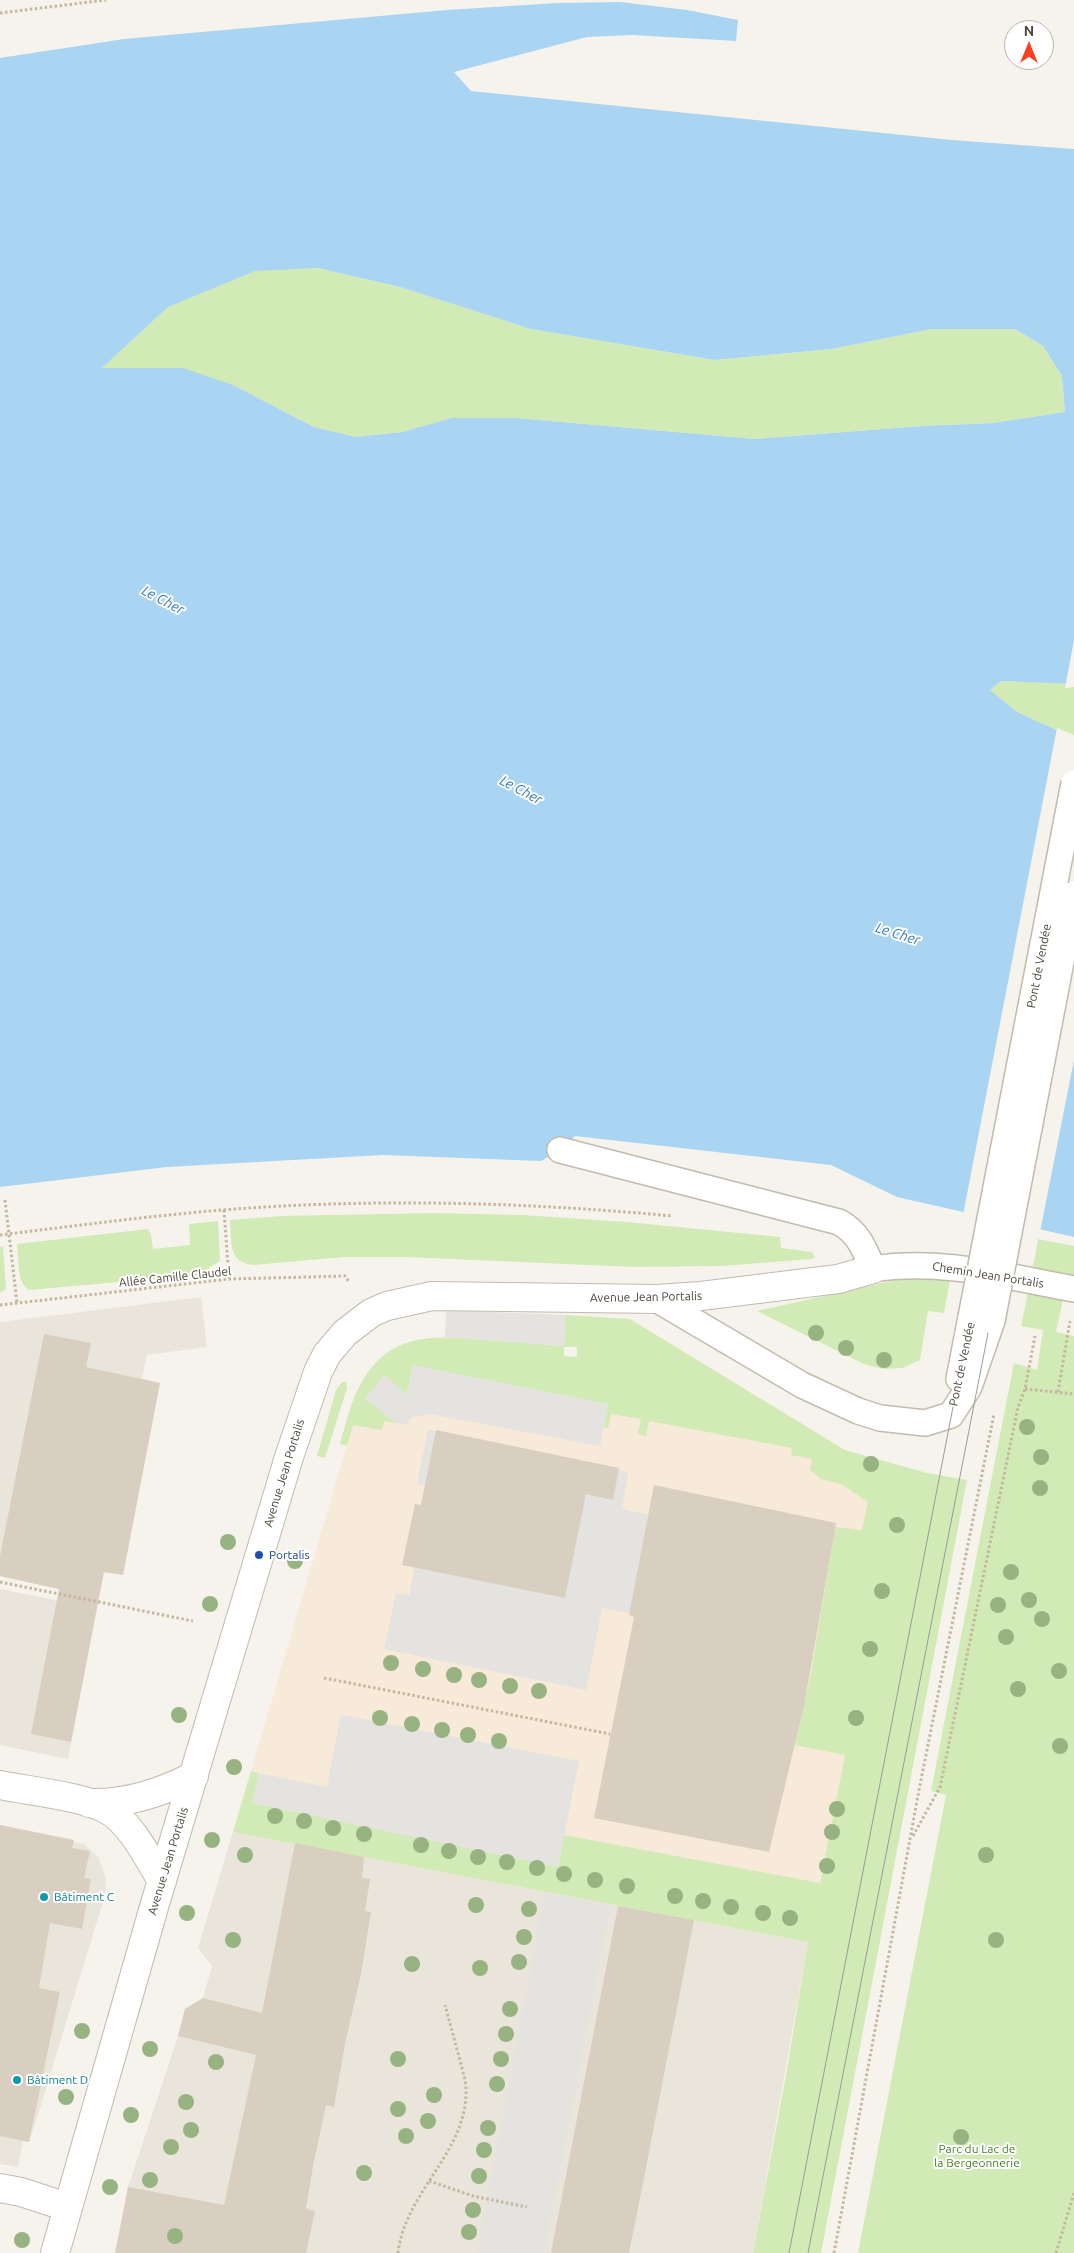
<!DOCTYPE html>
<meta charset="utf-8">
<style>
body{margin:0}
#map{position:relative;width:1074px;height:2253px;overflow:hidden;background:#f6f3ec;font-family:Ubuntu,sans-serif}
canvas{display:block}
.north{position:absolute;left:1004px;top:20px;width:50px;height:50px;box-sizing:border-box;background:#fff;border:1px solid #b7b4b0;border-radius:50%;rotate:0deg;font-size:14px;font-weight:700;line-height:20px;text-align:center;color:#4b4439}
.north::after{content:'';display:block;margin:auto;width:18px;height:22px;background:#fc3f1d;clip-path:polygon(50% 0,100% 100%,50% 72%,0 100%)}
</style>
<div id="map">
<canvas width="1074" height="2253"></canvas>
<div class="north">N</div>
</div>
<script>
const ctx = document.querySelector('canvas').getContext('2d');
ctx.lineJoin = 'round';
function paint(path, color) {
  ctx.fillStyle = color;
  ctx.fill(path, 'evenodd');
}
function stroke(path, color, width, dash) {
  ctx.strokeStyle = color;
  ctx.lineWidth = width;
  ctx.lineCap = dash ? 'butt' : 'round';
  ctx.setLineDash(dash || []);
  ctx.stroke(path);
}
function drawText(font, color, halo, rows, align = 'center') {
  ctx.font = font + ' Ubuntu,sans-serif';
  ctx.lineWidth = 4;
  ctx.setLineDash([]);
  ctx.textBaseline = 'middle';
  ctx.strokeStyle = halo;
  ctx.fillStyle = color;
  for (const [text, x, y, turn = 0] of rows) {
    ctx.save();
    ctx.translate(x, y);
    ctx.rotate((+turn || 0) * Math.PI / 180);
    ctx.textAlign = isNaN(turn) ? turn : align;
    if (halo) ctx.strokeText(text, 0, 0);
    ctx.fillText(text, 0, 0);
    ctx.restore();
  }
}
paint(new Path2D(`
 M 201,1297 L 207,1347 L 147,1355 L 142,1379 L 160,1383 L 123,1575 L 86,1568 L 44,1586 L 0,1576 L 0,1322 Z
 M 0,1589 L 79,1605 L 76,1621 L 94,1624 L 68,1759 L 0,1745 Z
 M 0,1825 L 84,1844 L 99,1858 L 106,1879 L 105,1895 L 34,2128 L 29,2142 L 23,2141 L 18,2167 L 0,2164 Z
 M 233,1832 L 808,1942 L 753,2253 L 119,2253 L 128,2187 L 178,2036 L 185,2009 L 203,1998 L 212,1966 L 198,1948 Z`), '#eae5da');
paint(new Path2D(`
 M 623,1369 L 897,1494 L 808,1942 L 233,1832 L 358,1407 Z`), '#f7ead8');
paint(new Path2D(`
 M 318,268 L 400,287 L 531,329 L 715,360 L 831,349 L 932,329 L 1015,329 L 1043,346 L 1062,376 L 1065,412 L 993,423 L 922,426 L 755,439 L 516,418 L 452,418 L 402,432 L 356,437 L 314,427 L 233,385 L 102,368 L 168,307 L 255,270 Z
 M 1001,681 L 1074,684 L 1074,738 L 1017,712 L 990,690 Z
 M 433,1213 L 522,1215 L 627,1222 L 780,1237 L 781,1248 L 812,1252 L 815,1257 L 812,1259 L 722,1266 L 634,1267 L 406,1257 L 344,1257 L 253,1265 C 227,1262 232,1241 230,1220 L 281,1216 Z
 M 218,1221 L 220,1261 L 198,1275 L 29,1290 C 16,1283 19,1257 17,1244 L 148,1229 L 151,1234 L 153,1249 L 190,1245 L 189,1224 Z
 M 1038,1239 L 1074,1246 L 1074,1276 L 1033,1268 Z
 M 3,1246 L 6,1289 L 0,1293 L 0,1247 Z
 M 951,1274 L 944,1313 L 928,1311 L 920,1360 L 902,1368 L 884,1369 L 875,1367 L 864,1364 L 757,1311 L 900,1279 L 904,1275 Z
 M 1029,1288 L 1064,1295 L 1056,1332 L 1074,1336 L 1074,2253 L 858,2253 L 946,1795 L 931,1791 L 1014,1363 L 1037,1370 L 1043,1330 L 1021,1326 Z
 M 565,1315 L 630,1319 L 845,1450 L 927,1473 L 967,1480 L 821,2253 L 753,2253 L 787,2070 L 808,1942 L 233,1832 L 251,1771 L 259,1773 L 253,1803 L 558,1867 L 564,1835 L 820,1883 L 845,1755 L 795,1745 L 811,1673 L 835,1527 L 862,1530 L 868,1502 L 841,1484 L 821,1479 L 810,1470 L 812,1459 L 791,1455 L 792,1448 L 649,1421 L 646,1436 L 638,1434 L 641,1419 L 611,1414 L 608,1428 L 603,1427 L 608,1404 L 413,1366 L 407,1395 L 365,1398 L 396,1423 L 384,1421 L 382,1430 L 353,1425 L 347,1446 L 340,1444 C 346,1423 351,1399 363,1380 C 392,1330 439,1336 488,1340 C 513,1342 538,1344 564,1346 ZM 564,1347 L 577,1347 L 577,1357 L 564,1356 Z
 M 342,1382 L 346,1382 L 347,1388 L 325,1458 L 317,1456 L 336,1390 Z`), '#d2eab5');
paint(new Path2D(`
 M 446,1310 L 565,1315 L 564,1346 L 445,1337 Z
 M 413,1365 L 608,1404 L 600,1446 L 430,1414 L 412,1417 L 405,1425 L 396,1423 L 365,1398 L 385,1375 L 407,1395 Z
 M 428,1430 L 628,1472 L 622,1509 L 649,1515 L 630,1613 L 602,1608 L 586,1690 L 384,1649 L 396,1593 L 409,1595 L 431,1487 L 417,1484 Z
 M 341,1715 L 579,1761 L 558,1867 L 252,1803 L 259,1773 L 327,1787 Z
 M 545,1892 L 610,1905 L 544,2253 L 477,2253 Z`), '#e5e3e0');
paint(new Path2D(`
 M 620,2 L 687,10 L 738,20 L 736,41 L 633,35 L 587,37 L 454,72 L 471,91 L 952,140 L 1074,149 L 1074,684 L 1001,681 L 990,690 L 1017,712 L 1074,738 L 1074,1237 L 897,1197 L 831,1165 L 575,1136 L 560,1150 L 541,1161 L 383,1155 L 167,1167 L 0,1187 L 0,58 L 124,39 L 447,10 L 557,3 ZM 318,268 L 400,287 L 531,329 L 715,360 L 831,349 L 932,329 L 1015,329 L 1043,346 L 1062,376 L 1065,412 L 993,423 L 922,426 L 755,439 L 516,418 L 452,418 L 402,432 L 356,437 L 314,427 L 233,385 L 183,368 L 102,368 L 168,307 L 255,271 Z`), '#a9d4f2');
paint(new Path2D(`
 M 1074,640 L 1074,687 L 1065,688 Z
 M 1057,728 L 1074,735 L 1074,1060 L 1040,1232 L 963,1215 Z`), '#f6f3ec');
paint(new Path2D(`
 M 44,1334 L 91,1343 L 86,1367 L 160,1383 L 123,1575 L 104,1572 L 71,1742 L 31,1734 L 59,1589 L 0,1576 L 0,1556 Z
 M 436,1430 L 619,1468 L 613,1500 L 586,1494 L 565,1598 L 402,1565 L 415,1504 L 421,1505 Z
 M 654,1485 L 836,1523 L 804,1706 L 769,1852 L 594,1818 L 634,1617 L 629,1615 Z
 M 0,1825 L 74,1840 L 72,1848 L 90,1851 L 84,1878 L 91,1879 L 82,1929 L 50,1923 L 39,1988 L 60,1992 L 29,2142 L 0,2136 Z
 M 295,1843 L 364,1857 L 362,1878 L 370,1879 L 365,1911 L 371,1912 L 361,1974 L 345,2044 L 334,2107 L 326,2105 L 313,2166 L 306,2209 L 315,2211 L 306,2253 L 115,2253 L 128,2187 L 224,2205 L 256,2055 L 178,2036 L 185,2009 L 203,1998 L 262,2013 Z
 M 618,1906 L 694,1920 L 643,2183 L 629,2253 L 551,2253 Z`), '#d8cfc1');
const service = new Path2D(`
 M 560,1150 L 839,1222 C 859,1233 864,1249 873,1269 C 940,1258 1008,1277 1074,1289
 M 656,1299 L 802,1385 L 858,1411 L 880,1418 L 925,1423 L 951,1415
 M 959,1379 L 971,1317
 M 951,1415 L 969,1387 L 992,1321`);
const minor = new Path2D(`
 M 0,1785 C 29,1791 81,1796 106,1809 C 129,1820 149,1859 162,1881
 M 89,1803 C 127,1804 160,1793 194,1776
 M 0,2188 L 21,2192 L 67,2207
 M 55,2253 L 154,1907 L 289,1457 L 318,1372 L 327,1354 L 345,1333 L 371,1313 L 387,1306 L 432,1296 L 656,1299 L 701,1296 L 838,1279 L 873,1269`);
stroke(service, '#c2bbae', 28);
stroke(minor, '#c2bbae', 30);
stroke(new Path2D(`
 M 0,13 L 106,0
 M 5,1200 L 17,1303
 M 224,1210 L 229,1279
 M 0,1235 C 74,1226 148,1216 222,1210 C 372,1198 523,1202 672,1216
 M 0,1305 L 229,1279 L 345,1276 L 349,1282
 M 1025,1389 L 1074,1394
 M 1058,1392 L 1070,1321
 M 0,1582 L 193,1621
 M 324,1678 L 610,1734
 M 913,1836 L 940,1787 L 1018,1407 L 1025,1389 L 1035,1336
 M 429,2181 L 473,2196 L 527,2207
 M 398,2253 C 405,2189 475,2147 465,2079 L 445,2005
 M 834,2253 L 919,1790 L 994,1414
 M 1056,2253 L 1074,2193`), '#c4b79f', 3, [2.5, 2.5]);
stroke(service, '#fff', 25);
stroke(minor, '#fff', 28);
stroke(new Path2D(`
 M 789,2253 L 1074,783
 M 808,2253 L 1074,894`), '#9a9a9a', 1);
const serviceBridge = new Path2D(`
 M 971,1317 L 1074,783
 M 992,1321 L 1074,894`);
stroke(serviceBridge, '#c2bbae', 28, []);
stroke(serviceBridge, '#fff', 25);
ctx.fillStyle = '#97b381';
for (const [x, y] of [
 [816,1333],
 [846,1348],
 [884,1360],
 [1027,1427],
 [1041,1457],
 [871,1464],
 [1040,1488],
 [897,1525],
 [228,1542],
 [295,1561],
 [1011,1572],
 [882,1591],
 [1029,1600],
 [210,1604],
 [998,1605],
 [1042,1619],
 [1006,1637],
 [870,1649],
 [391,1663],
 [423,1669],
 [1059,1671],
 [454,1675],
 [479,1680],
 [510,1686],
 [1018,1689],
 [539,1691],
 [179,1715],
 [380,1718],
 [856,1718],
 [412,1724],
 [442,1730],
 [468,1735],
 [499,1741],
 [1060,1746],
 [234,1767],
 [837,1809],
 [275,1816],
 [304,1821],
 [333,1828],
 [832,1832],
 [364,1834],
 [212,1840],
 [421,1845],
 [449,1851],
 [245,1855],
 [986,1855],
 [478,1857],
 [507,1862],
 [827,1866],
 [537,1868],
 [564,1874],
 [595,1880],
 [627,1886],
 [675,1896],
 [703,1901],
 [476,1905],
 [731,1907],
 [529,1909],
 [187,1913],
 [763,1913],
 [790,1918],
 [524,1937],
 [233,1940],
 [996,1940],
 [519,1962],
 [412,1964],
 [480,1968],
 [510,2009],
 [82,2031],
 [506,2034],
 [150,2049],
 [398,2059],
 [501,2059],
 [216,2062],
 [497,2084],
 [434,2095],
 [66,2097],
 [186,2102],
 [398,2109],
 [131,2115],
 [428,2121],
 [488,2128],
 [191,2130],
 [406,2136],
 [961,2137],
 [171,2147],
 [484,2150],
 [364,2173],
 [479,2176],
 [150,2180],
 [110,2187],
 [473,2210],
 [469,2232],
 [175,2236],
 [22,2240]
]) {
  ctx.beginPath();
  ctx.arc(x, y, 8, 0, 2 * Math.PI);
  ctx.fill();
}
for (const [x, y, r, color] of [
 [259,1555,5,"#1a4fb4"],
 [44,1897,5,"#0f9aa8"],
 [17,2080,5,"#0f9aa8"]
]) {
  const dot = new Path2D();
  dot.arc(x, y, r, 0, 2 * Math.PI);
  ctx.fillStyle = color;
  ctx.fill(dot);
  stroke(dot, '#fff', 2);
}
drawText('12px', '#4b4439', '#fff', [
 ["Pont de Vendée",1039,966,-79],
 ["Chemin Jean Portalis",988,1275,9],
 ["Allée Camille Claudel",175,1277,-6],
 ["Avenue Jean Portalis",646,1297,-1],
 ["Pont de Vendée",962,1364,-78],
 ["Avenue Jean Portalis",284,1473,-73],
 ["Avenue Jean Portalis",168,1861,-73]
]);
drawText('12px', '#164399', '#fff', [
 ["Portalis",269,1555]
], 'left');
drawText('12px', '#0d838f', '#fff', [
 ["Bâtiment C",54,1897],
 ["Bâtiment D",27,2080]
], 'left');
drawText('12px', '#4a7f2a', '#fff', [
 ["Parc du Lac de",977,2149],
 ["la Bergeonnerie",977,2163]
]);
drawText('italic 14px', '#2e7ab2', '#fff', [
 ["Le Cher",163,600,28],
 ["Le Cher",521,790,28],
 ["Le Cher",898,934,17]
]);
</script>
